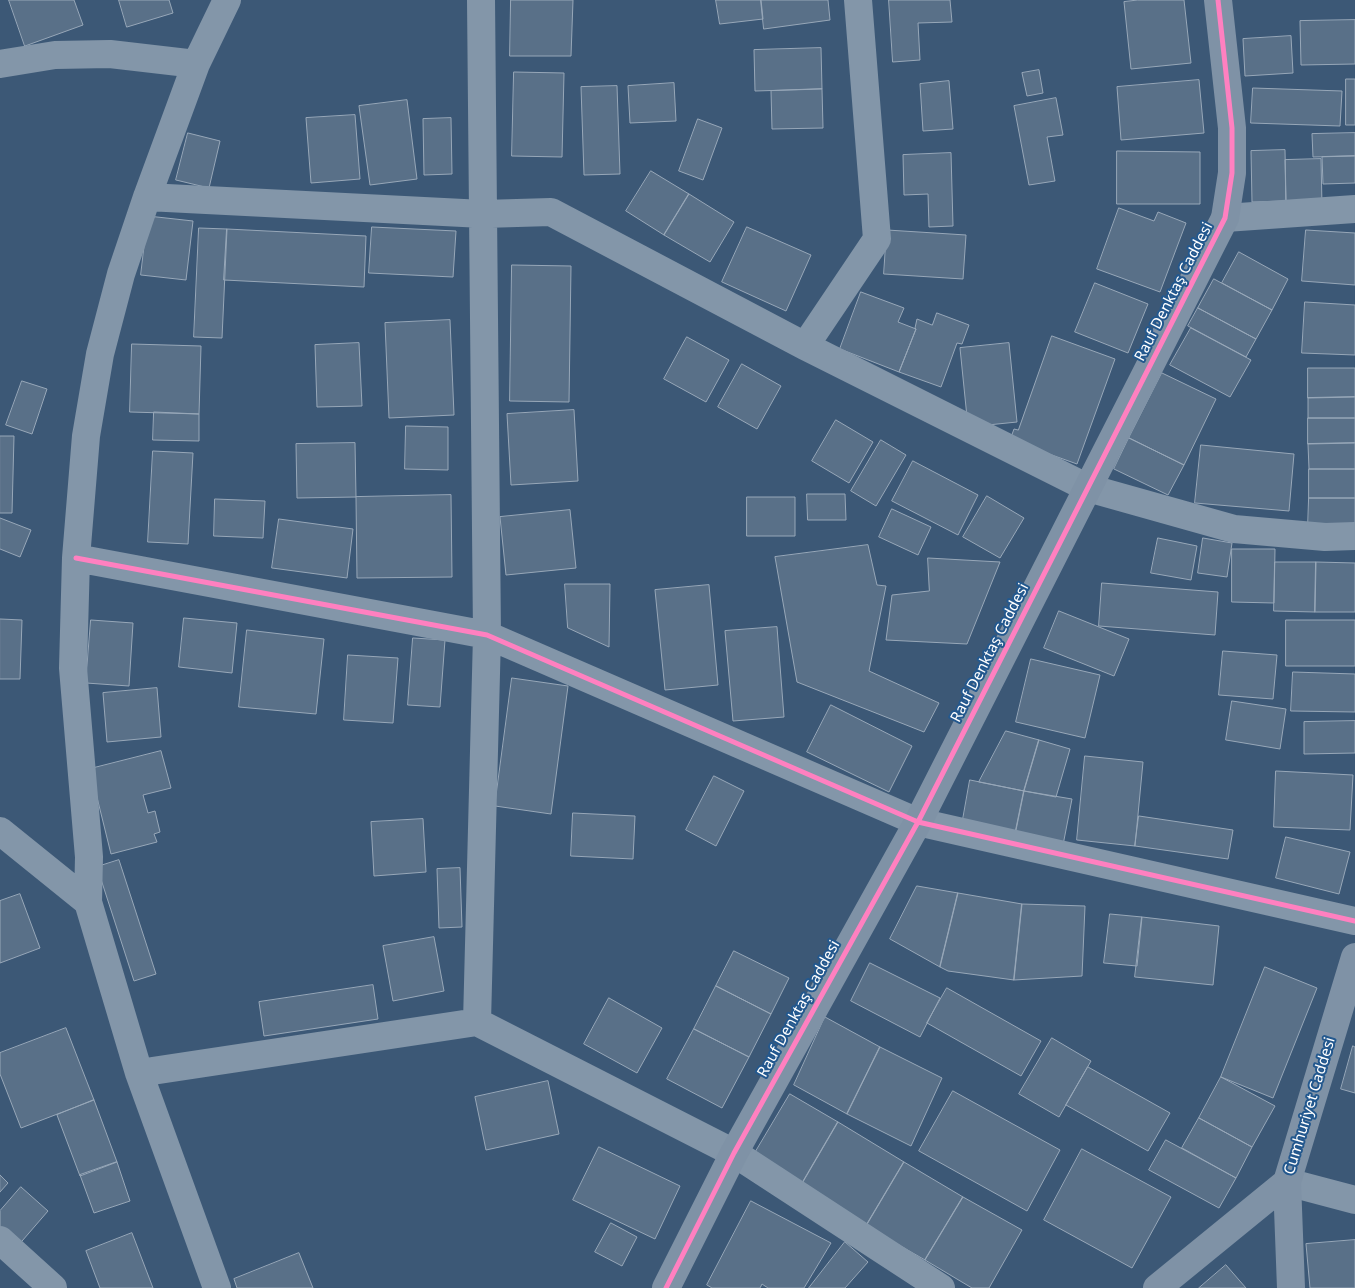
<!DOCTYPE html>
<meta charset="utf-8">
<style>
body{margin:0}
canvas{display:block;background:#3c5876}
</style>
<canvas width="1355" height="1288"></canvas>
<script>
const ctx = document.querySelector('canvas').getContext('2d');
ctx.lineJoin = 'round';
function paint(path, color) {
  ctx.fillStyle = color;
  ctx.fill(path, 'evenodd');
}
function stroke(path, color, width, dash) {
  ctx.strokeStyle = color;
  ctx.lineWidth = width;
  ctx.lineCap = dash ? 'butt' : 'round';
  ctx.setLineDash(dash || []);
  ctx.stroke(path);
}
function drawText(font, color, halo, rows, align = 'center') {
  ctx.font = font + ' "Noto Sans",sans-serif';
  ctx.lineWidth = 4;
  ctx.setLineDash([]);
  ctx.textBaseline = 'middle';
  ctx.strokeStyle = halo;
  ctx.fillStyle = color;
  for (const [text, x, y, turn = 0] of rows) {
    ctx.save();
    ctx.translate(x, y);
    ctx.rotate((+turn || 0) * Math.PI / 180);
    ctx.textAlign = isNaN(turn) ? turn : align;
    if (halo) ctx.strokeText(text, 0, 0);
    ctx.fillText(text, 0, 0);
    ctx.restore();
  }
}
const building = new Path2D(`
 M 9,0 L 74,0 L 83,25 L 25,46 Z
 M 119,0 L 169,0 L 173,13 L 127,27 Z
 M 511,0 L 573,0 L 571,56 L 510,56 Z
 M 716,0 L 761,0 L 763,19 L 720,24 Z
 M 761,0 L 828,0 L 830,20 L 764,29 Z
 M 889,0 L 950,0 L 952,22 L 918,23 L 920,60 L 893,62 Z
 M 1138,0 L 1184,0 L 1191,63 L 1131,69 L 1124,2 Z
 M 1355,20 L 1355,64 L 1301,65 L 1300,21 Z
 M 1291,36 L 1293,73 L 1245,76 L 1243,39 Z
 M 821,48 L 822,89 L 755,91 L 754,50 Z
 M 1039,70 L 1043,93 L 1027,96 L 1022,73 Z
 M 514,72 L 564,73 L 562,157 L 512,156 Z
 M 1346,79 L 1355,79 L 1355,125 L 1346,125 Z
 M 1199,80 L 1204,133 L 1121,140 L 1117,87 Z
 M 949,81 L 953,129 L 923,131 L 920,84 Z
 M 674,83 L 676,121 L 630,123 L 628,86 Z
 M 617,86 L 620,174 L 584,175 L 581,87 Z
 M 1253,88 L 1342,91 L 1340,126 L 1251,123 Z
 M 822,89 L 823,128 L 772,129 L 771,91 Z
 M 1056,98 L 1063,135 L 1047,137 L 1055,181 L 1029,185 L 1014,106 Z
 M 407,100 L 417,179 L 370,185 L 359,106 Z
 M 355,115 L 360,179 L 311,183 L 306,118 Z
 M 451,118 L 452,174 L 424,175 L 423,119 Z
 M 698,119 L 722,128 L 703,180 L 679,171 Z
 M 188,133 L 220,141 L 209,188 L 176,180 Z
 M 1355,133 L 1355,156 L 1313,157 L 1312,134 Z
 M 1285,150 L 1286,201 L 1252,202 L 1251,151 Z
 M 1117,151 L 1200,152 L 1200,204 L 1117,204 Z
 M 951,153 L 953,226 L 929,227 L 928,194 L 904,195 L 903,155 Z
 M 1355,156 L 1355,183 L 1323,184 L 1322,157 Z
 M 1321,159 L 1322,206 L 1286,207 L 1285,160 Z
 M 651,171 L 689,194 L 664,235 L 626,211 Z
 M 689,194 L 734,222 L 710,262 L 664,235 Z
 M 1119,208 L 1154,221 L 1158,212 L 1186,223 L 1160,292 L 1097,269 Z
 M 148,216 L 193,221 L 186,280 L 141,275 Z
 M 372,227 L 456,231 L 453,277 L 369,273 Z
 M 747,227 L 811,255 L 786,311 L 722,282 Z
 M 199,228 L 227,229 L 222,338 L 194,337 Z
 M 227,229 L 366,236 L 364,287 L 224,280 Z
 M 887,230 L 966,235 L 963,279 L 884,274 Z
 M 1306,230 L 1355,233 L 1355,285 L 1302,281 Z
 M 1239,252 L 1288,279 L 1272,310 L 1222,283 Z
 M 512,265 L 571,266 L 569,402 L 510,401 Z
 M 1214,279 L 1272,310 L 1256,339 L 1198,308 Z
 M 1095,283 L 1148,304 L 1128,353 L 1075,332 Z
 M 861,292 L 904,308 L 898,322 L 916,329 L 899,372 L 840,349 Z
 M 1305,302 L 1355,305 L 1355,355 L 1302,353 Z
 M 1198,308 L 1256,339 L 1246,357 L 1188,326 Z
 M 937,313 L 969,325 L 962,344 L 957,343 L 941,387 L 899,372 L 916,329 L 915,328 L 917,319 L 932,325 Z
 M 450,320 L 454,415 L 389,418 L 385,323 Z
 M 1191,328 L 1251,360 L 1230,397 L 1170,365 Z
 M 1052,336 L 1115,359 L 1077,464 L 1010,440 L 1014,429 L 1018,430 Z
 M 687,337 L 729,360 L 706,402 L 664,379 Z
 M 359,343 L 362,406 L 317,407 L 315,345 Z
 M 1009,343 L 1017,422 L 968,427 L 960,348 Z
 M 132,344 L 201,346 L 199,414 L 130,412 Z
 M 742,364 L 781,386 L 757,429 L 718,407 Z
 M 1308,368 L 1355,368 L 1355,397 L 1308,398 Z
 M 1162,373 L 1216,399 L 1184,465 L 1129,438 Z
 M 22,381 L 47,389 L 32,434 L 6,425 Z
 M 1355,397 L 1355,418 L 1308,418 L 1308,398 Z
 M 574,410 L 578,481 L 511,485 L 507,414 Z
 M 154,412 L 199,414 L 199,441 L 153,440 Z
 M 1308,418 L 1355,418 L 1355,443 L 1308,444 Z
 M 836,420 L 873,442 L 849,483 L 812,461 Z
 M 406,426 L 448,427 L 448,470 L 405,469 Z
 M 0,436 L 14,436 L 12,513 L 0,513 Z
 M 1129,438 L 1184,465 L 1168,495 L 1114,469 Z
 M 881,440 L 906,455 L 876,506 L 851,491 Z
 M 355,443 L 356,497 L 297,498 L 296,444 Z
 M 1355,443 L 1355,469 L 1309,469 L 1308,444 Z
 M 1201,445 L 1294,454 L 1289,511 L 1195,503 Z
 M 153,451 L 193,453 L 188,544 L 148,542 Z
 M 913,461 L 978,495 L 958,535 L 892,501 Z
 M 1309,469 L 1355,469 L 1355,498 L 1309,498 Z
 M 807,494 L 845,494 L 846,520 L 808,520 Z
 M 451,495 L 452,577 L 357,578 L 356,497 Z
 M 987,496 L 1024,518 L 1000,558 L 963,537 Z
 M 747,497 L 795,497 L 795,536 L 747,536 Z
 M 1309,498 L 1355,498 L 1355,527 L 1308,527 Z
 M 215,499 L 265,501 L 263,538 L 214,536 Z
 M 892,509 L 931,527 L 918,555 L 879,537 Z
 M 570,510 L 576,568 L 506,575 L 500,517 Z
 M 0,518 L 31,530 L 20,557 L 0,549 Z
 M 279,519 L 353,529 L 347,578 L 272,568 Z
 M 1158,538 L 1197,546 L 1191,580 L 1151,573 Z
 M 1203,538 L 1232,543 L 1227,577 L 1198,573 Z
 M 868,545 L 877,585 L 886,586 L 869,671 L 939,703 L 924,732 L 797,682 L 775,557 Z
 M 1232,549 L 1275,549 L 1274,603 L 1232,602 Z
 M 928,558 L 1000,562 L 967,644 L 886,640 L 892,595 L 929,591 Z
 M 1275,562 L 1316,562 L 1315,612 L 1274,611 Z
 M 1316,562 L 1355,563 L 1355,612 L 1315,612 Z
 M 1102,583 L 1218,592 L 1215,635 L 1099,626 Z
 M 565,584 L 610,584 L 609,647 L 568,628 Z
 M 709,585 L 718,685 L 665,690 L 655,590 Z
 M 1059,611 L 1129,639 L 1114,676 L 1044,648 Z
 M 184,618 L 237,623 L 232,673 L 179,667 Z
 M 0,619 L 22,620 L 20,679 L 0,679 Z
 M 91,620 L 133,623 L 129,686 L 86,683 Z
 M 1286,620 L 1355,620 L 1355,666 L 1286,666 Z
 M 777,627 L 784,717 L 733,721 L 725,631 Z
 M 247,630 L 324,639 L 316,714 L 239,707 Z
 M 413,638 L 445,640 L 440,707 L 408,705 Z
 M 1223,651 L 1277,655 L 1273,699 L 1219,695 Z
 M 348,655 L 398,658 L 393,723 L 344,720 Z
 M 1031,659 L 1100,675 L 1085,738 L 1016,722 Z
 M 1293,672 L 1355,674 L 1355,712 L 1291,711 Z
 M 512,678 L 568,686 L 551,814 L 495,806 Z
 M 157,688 L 161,737 L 107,742 L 103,693 Z
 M 1232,701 L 1286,709 L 1280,749 L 1226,740 Z
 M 831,705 L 912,746 L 889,792 L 807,752 Z
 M 1355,721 L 1355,753 L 1304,754 L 1304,722 Z
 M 1006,731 L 1039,740 L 1024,791 L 979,782 Z
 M 1039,740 L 1070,749 L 1056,797 L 1024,791 Z
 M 161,751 L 171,788 L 143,795 L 148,813 L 155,811 L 160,832 L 154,834 L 157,842 L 111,854 L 90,769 Z
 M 1085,756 L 1143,762 L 1135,846 L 1077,840 Z
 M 1276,771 L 1353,775 L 1350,830 L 1274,827 Z
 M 714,776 L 744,791 L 716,846 L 686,830 Z
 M 970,780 L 1024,791 L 1015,835 L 962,825 Z
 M 1024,791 L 1072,799 L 1063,845 L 1015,835 Z
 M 573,813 L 635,816 L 633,859 L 571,856 Z
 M 1139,816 L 1233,830 L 1228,859 L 1135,846 Z
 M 423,819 L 426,872 L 374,876 L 371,822 Z
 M 1286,837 L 1350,852 L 1339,894 L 1276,878 Z
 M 119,860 L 156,974 L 134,981 L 97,867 Z
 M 460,868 L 462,927 L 439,928 L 437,869 Z
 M 917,886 L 958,893 L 940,967 L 890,939 Z
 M 958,893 L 1022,904 L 1014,980 L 948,971 L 940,967 Z
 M 20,894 L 40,948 L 0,963 L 0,901 Z
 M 1022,904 L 1085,906 L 1082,976 L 1014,980 Z
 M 1110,914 L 1142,917 L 1137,966 L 1104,963 Z
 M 1142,917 L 1219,926 L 1213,985 L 1135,977 Z
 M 434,937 L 444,991 L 393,1001 L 383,946 Z
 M 734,951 L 789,978 L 771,1014 L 716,986 Z
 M 870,963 L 940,998 L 920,1037 L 851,1001 Z
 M 1265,967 L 1317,988 L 1273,1098 L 1221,1077 Z
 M 373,985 L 378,1019 L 264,1036 L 259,1002 Z
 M 716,986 L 771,1014 L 749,1057 L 694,1029 Z
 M 947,988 L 1041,1041 L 1021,1076 L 927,1023 Z
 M 609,998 L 662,1028 L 637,1073 L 584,1044 Z
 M 825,1017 L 880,1047 L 847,1114 L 794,1085 Z
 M 66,1028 L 94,1100 L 21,1128 L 0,1074 L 0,1053 Z
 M 694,1029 L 749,1057 L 722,1108 L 667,1079 Z
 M 1052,1038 L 1091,1061 L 1059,1117 L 1019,1094 Z
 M 1353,1046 L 1355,1047 L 1355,1093 L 1341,1089 Z
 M 880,1047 L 942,1078 L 911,1146 L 847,1114 Z
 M 1088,1067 L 1170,1113 L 1148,1151 L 1066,1105 Z
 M 1221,1077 L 1275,1106 L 1252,1147 L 1199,1118 Z
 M 548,1081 L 559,1134 L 486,1150 L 475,1097 Z
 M 953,1091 L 1060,1150 L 1027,1211 L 919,1151 Z
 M 790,1094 L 838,1122 L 800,1187 L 752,1158 Z
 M 94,1100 L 117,1162 L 80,1176 L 57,1115 Z
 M 1199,1118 L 1252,1147 L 1236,1178 L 1182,1148 Z
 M 838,1122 L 904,1162 L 866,1226 L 800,1187 Z
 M 1166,1140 L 1236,1178 L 1219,1208 L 1149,1170 Z
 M 599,1147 L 680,1186 L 655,1239 L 573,1200 Z
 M 1082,1149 L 1171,1197 L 1132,1268 L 1044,1220 Z
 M 117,1162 L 130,1201 L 94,1213 L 80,1175 Z
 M 904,1162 L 963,1197 L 925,1260 L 866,1226 Z
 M 0,1175 L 8,1183 L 0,1192 Z
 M 21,1187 L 48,1211 L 16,1248 L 0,1235 L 0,1211 Z
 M 963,1197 L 1022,1230 L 989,1288 L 972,1288 L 925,1260 Z
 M 751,1201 L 831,1243 L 804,1288 L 768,1288 L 762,1284 L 760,1288 L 712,1288 L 707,1285 Z
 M 611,1223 L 637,1237 L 622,1266 L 595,1252 Z
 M 132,1233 L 153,1288 L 100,1288 L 86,1251 Z
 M 1355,1240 L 1355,1288 L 1310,1288 L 1306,1244 Z
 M 845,1242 L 868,1262 L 845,1288 L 809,1288 Z
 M 299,1253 L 313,1288 L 237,1288 L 234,1279 Z
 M 1226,1265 L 1246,1288 L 1199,1288 Z`);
paint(building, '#597088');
stroke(building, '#97a7b8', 1);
stroke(new Path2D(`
 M 0,64 L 55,55 L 110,54 L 196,64
 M 147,197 L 483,214 L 551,212 L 805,346 L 1088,488 L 1234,529 L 1325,537 L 1355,536
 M 1225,218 L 1355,209
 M 805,346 L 877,239 L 858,0
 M 76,558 L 487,635 L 918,822 L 1355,921
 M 0,831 L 88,902
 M 477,1022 L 487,635 L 481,0
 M 139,1073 L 477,1022 L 734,1153 L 941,1288
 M 1287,1182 L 1355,1200
 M 0,1240 L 53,1288
 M 217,1288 L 139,1073 L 88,902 L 89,857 L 73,668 L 76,558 L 86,436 L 100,354 L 121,274 L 147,197 L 196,64 L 227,0`), '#8396a9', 28);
stroke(new Path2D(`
 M 666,1288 L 734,1153 L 918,822 L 1225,218 L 1232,173 L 1232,128 L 1218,0
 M 1157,1288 L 1287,1182
 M 1291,1288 L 1287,1182 L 1355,957`), '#7f92a6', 28);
stroke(new Path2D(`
 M 76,558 L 487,635 L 918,822 L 1355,921
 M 666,1288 L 734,1153 L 918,822 L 1225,218 L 1232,173 L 1232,128 L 1218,0`), '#ff80c0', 5);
drawText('15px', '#fff', '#23588e', [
 ["Rauf Denktaş Caddesi",1174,292,-63],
 ["Rauf Denktaş Caddesi",990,653,-63],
 ["Rauf Denktaş Caddesi",799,1009,-61],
 ["Cumhuriyet Caddesi",1310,1106,-73]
]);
</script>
